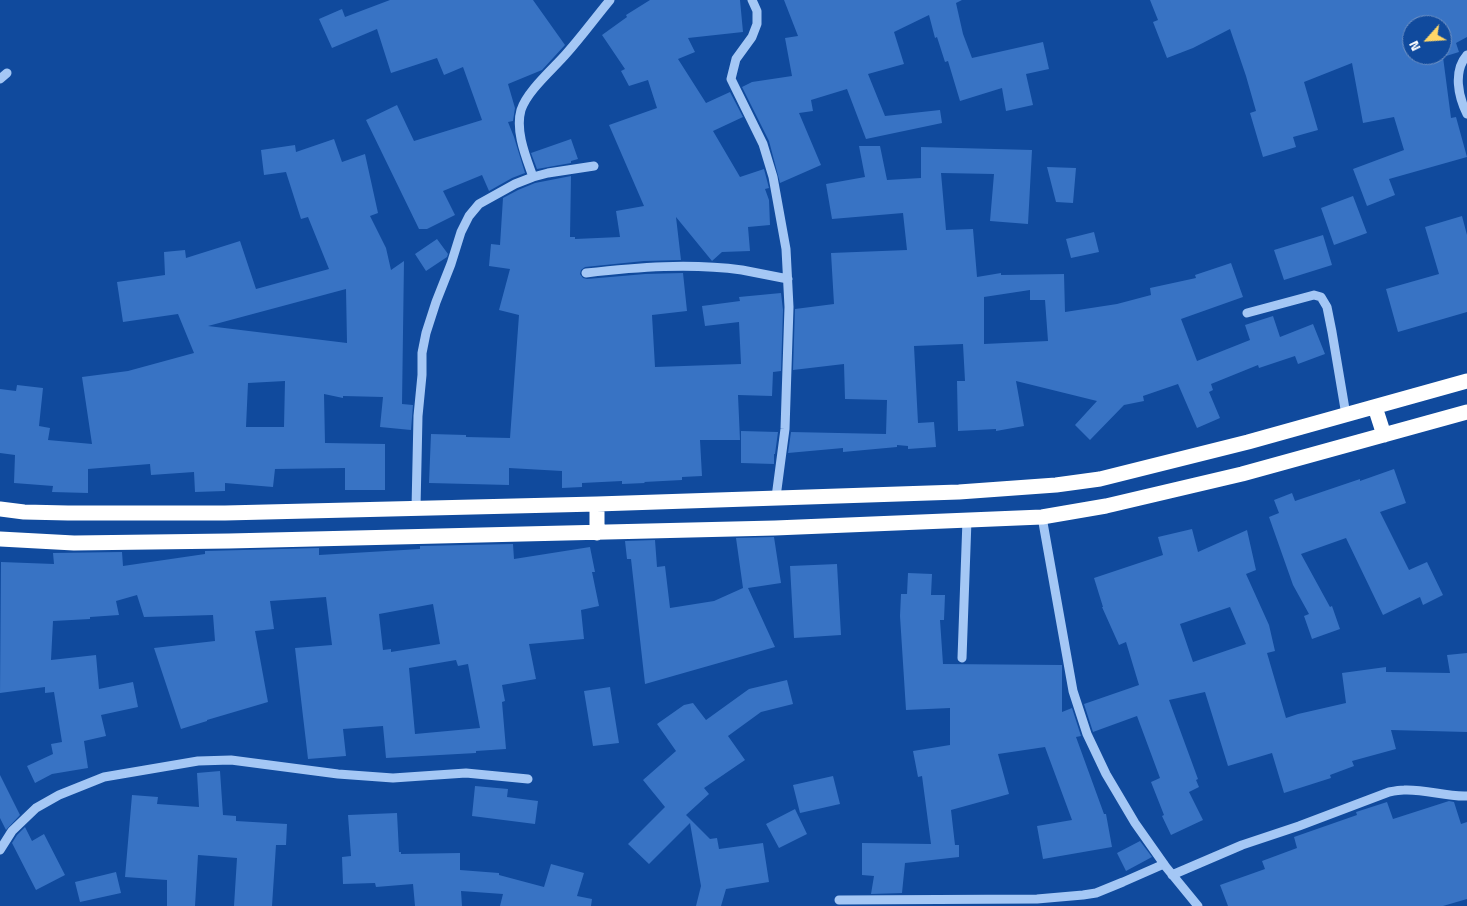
<!DOCTYPE html>
<style>
body{margin:0}
#map{position:relative;width:1467px;height:906px;overflow:hidden;background:#104a9d;font-family:"Titillium Web",sans-serif}
canvas{display:block}
.north{position:absolute;left:1402px;top:15px;width:50px;height:50px;box-sizing:border-box;background:#104a9d;border:1px solid #7092c4;border-radius:50%;rotate:244deg;font-size:14px;font-weight:700;line-height:20px;text-align:center;color:#fff}
.north::after{content:'';display:block;margin:auto;width:18px;height:22px;background:#ffd768;clip-path:polygon(50% 0,100% 100%,50% 72%,0 100%)}
</style>
<div id="map">
<canvas width="1467" height="906"></canvas>
<div class="north">N</div>
</div>
<script>
const ctx = document.querySelector('canvas').getContext('2d');
ctx.lineJoin = 'round';
function paint(path, color) {
  ctx.fillStyle = color;
  ctx.fill(path, 'evenodd');
}
function stroke(path, color, width, dash) {
  ctx.strokeStyle = color;
  ctx.lineWidth = width;
  ctx.lineCap = dash ? 'butt' : 'round';
  ctx.setLineDash(dash || []);
  ctx.stroke(path);
}
paint(new Path2D(`
 M 390,0 L 533,0 L 565,45 L 542,70 L 508,84 L 515,108 L 513,121 L 508,122 L 514,137 L 525,173 L 512,178 L 489,191 L 482,175 L 443,191 L 455,215 L 427,229 L 419,229 L 366,120 L 397,105 L 414,141 L 482,120 L 463,67 L 444,75 L 437,58 L 391,73 L 377,29 L 332,48 L 319,19 L 342,9 L 345,17 Z
 M 650,0 L 740,0 L 743,32 L 688,38 L 695,52 L 678,59 L 706,103 L 730,92 L 743,117 L 713,131 L 740,177 L 764,169 L 769,188 L 765,189 L 769,200 L 770,225 L 748,227 L 750,251 L 722,252 L 712,261 L 676,217 L 681,260 L 644,261 L 585,267 L 581,270 L 580,274 L 583,278 L 587,279 L 645,274 L 683,273 L 687,311 L 652,315 L 655,367 L 741,364 L 739,322 L 705,326 L 702,306 L 740,301 L 739,297 L 781,293 L 783,310 L 781,371 L 773,372 L 772,396 L 738,395 L 740,440 L 700,440 L 702,476 L 682,477 L 682,480 L 644,482 L 645,483 L 622,484 L 622,481 L 582,483 L 582,487 L 562,488 L 562,471 L 509,468 L 509,485 L 429,483 L 431,434 L 466,435 L 466,437 L 510,438 L 519,315 L 499,310 L 510,269 L 489,266 L 491,244 L 500,245 L 503,198 L 518,190 L 535,183 L 571,176 L 570,237 L 575,237 L 575,239 L 620,237 L 616,211 L 644,206 L 609,125 L 657,108 L 648,80 L 629,86 L 621,71 L 625,69 L 602,35 L 627,17 L 626,15 Z
 M 784,0 L 962,0 L 956,3 L 963,34 L 972,58 L 1043,42 L 1049,69 L 1026,74 L 1033,105 L 1006,111 L 1002,88 L 960,101 L 948,61 L 945,62 L 937,37 L 935,38 L 929,15 L 894,32 L 904,64 L 868,74 L 885,116 L 940,110 L 942,123 L 866,139 L 847,89 L 811,100 L 813,111 L 799,113 L 821,165 L 780,183 L 769,141 L 742,87 L 752,82 L 792,76 L 785,38 L 798,36 Z
 M 1150,0 L 1467,0 L 1467,37 L 1456,43 L 1459,52 L 1443,57 L 1451,118 L 1456,117 L 1467,157 L 1389,179 L 1395,195 L 1367,206 L 1353,169 L 1404,150 L 1394,117 L 1363,123 L 1352,63 L 1304,82 L 1318,130 L 1293,137 L 1296,147 L 1263,157 L 1250,113 L 1256,111 L 1246,76 L 1230,29 L 1193,48 L 1167,58 L 1153,22 L 1158,20 ZM 1412,25 L 1442,25 L 1442,55 L 1412,55 Z
 M 334,139 L 342,162 L 365,154 L 378,213 L 370,216 L 386,248 L 391,270 L 404,261 L 402,404 L 413,405 L 411,430 L 380,427 L 383,397 L 343,396 L 343,398 L 324,394 L 325,443 L 385,444 L 385,490 L 345,490 L 345,468 L 275,469 L 273,487 L 225,483 L 225,491 L 195,492 L 194,472 L 151,475 L 150,464 L 88,469 L 88,493 L 52,492 L 53,486 L 14,483 L 15,455 L 0,453 L 0,389 L 16,391 L 17,385 L 43,388 L 39,426 L 50,428 L 48,440 L 92,444 L 82,377 L 128,371 L 194,353 L 178,314 L 123,322 L 117,282 L 165,275 L 164,252 L 185,250 L 186,258 L 240,241 L 256,289 L 329,269 L 308,217 L 301,219 L 286,172 L 264,175 L 261,150 L 295,145 L 296,152 ZM 346,289 L 347,343 L 208,326 ZM 285,381 L 284,427 L 246,427 L 248,383 Z
 M 571,139 L 578,159 L 571,161 L 571,163 L 537,169 L 531,153 Z
 M 859,146 L 880,146 L 887,180 L 921,178 L 921,147 L 1032,150 L 1028,224 L 990,221 L 994,174 L 941,173 L 946,230 L 973,229 L 977,277 L 1001,273 L 1001,275 L 1064,274 L 1065,312 L 1117,304 L 1151,295 L 1150,288 L 1196,278 L 1195,275 L 1231,263 L 1243,297 L 1181,319 L 1197,361 L 1250,340 L 1245,325 L 1273,316 L 1280,337 L 1313,324 L 1325,354 L 1298,364 L 1295,356 L 1259,368 L 1258,365 L 1211,384 L 1213,390 L 1209,392 L 1220,418 L 1197,428 L 1178,384 L 1143,396 L 1144,401 L 1124,405 L 1090,440 L 1075,425 L 1097,401 L 1016,381 L 1024,426 L 996,431 L 996,429 L 958,431 L 957,381 L 965,381 L 963,344 L 914,346 L 918,423 L 934,422 L 936,447 L 908,449 L 908,446 L 897,445 L 897,447 L 843,452 L 843,448 L 788,453 L 791,432 L 886,434 L 887,400 L 845,399 L 844,364 L 793,370 L 795,309 L 834,304 L 831,253 L 907,250 L 903,213 L 832,219 L 826,184 L 865,177 ZM 1030,290 L 1030,300 L 1045,300 L 1048,341 L 984,344 L 984,297 Z
 M 1047,167 L 1076,168 L 1073,203 L 1056,202 Z
 M 1353,196 L 1367,233 L 1334,245 L 1321,208 Z
 M 1462,216 L 1467,235 L 1467,312 L 1398,332 L 1386,289 L 1439,274 L 1425,227 Z
 M 1094,232 L 1099,252 L 1071,258 L 1066,239 Z
 M 1323,235 L 1332,265 L 1284,280 L 1274,250 Z
 M 437,239 L 448,254 L 447,257 L 426,271 L 415,254 Z
 M 741,431 L 778,432 L 775,454 L 774,454 L 774,464 L 741,463 Z
 M 1394,469 L 1406,503 L 1380,512 L 1409,570 L 1427,562 L 1443,595 L 1423,605 L 1420,597 L 1383,615 L 1346,538 L 1301,554 L 1330,607 L 1332,606 L 1340,629 L 1312,639 L 1304,616 L 1309,614 L 1293,585 L 1269,517 L 1279,513 L 1274,500 L 1292,493 L 1295,501 L 1360,479 L 1360,481 Z
 M 1192,529 L 1198,552 L 1247,530 L 1256,570 L 1246,574 L 1269,625 L 1275,651 L 1267,653 L 1286,718 L 1298,714 L 1346,703 L 1342,673 L 1386,667 L 1386,672 L 1450,673 L 1447,655 L 1467,653 L 1467,732 L 1391,730 L 1396,749 L 1352,761 L 1354,766 L 1330,775 L 1331,778 L 1284,793 L 1272,753 L 1228,766 L 1205,692 L 1169,700 L 1198,779 L 1196,780 L 1199,787 L 1189,792 L 1203,820 L 1171,835 L 1162,816 L 1164,815 L 1151,782 L 1160,778 L 1137,716 L 1093,732 L 1084,704 L 1139,685 L 1126,642 L 1119,645 L 1102,607 L 1103,607 L 1094,578 L 1163,555 L 1158,537 ZM 1230,607 L 1246,644 L 1193,662 L 1180,624 Z
 M 774,537 L 781,583 L 748,588 L 775,647 L 645,684 L 631,559 L 627,559 L 625,541 L 655,540 L 657,567 L 665,566 L 670,608 L 714,601 L 743,588 L 736,538 Z
 M 513,544 L 514,559 L 590,547 L 595,572 L 592,572 L 599,606 L 581,610 L 584,639 L 529,644 L 536,679 L 502,685 L 505,701 L 502,702 L 506,749 L 476,751 L 476,753 L 386,758 L 383,726 L 343,729 L 346,756 L 308,759 L 295,648 L 332,645 L 326,597 L 270,601 L 274,629 L 255,631 L 268,702 L 207,720 L 207,721 L 181,729 L 154,648 L 215,641 L 213,615 L 144,617 L 137,595 L 116,601 L 119,615 L 90,617 L 90,619 L 53,621 L 51,660 L 96,655 L 99,689 L 133,682 L 138,707 L 101,715 L 106,736 L 84,741 L 88,768 L 52,774 L 35,783 L 27,766 L 53,754 L 51,744 L 62,742 L 54,692 L 45,693 L 45,687 L 0,693 L 1,562 L 54,564 L 53,553 L 122,552 L 123,566 L 205,554 L 205,551 L 319,548 L 319,555 L 420,549 L 420,546 ZM 433,604 L 440,644 L 391,652 L 391,649 L 383,650 L 379,614 ZM 456,660 L 458,666 L 468,664 L 480,728 L 415,734 L 409,668 Z
 M 837,564 L 841,635 L 794,638 L 790,566 Z
 M 908,573 L 932,574 L 931,595 L 945,595 L 944,620 L 940,620 L 943,664 L 1062,665 L 1062,712 L 1072,708 L 1081,736 L 1076,737 L 1104,814 L 1106,814 L 1112,847 L 1043,859 L 1037,826 L 1072,820 L 1045,747 L 998,754 L 1009,794 L 951,810 L 955,845 L 959,845 L 959,857 L 905,863 L 902,893 L 871,894 L 874,876 L 862,875 L 862,843 L 931,844 L 922,776 L 918,777 L 913,751 L 950,745 L 950,708 L 906,710 L 900,616 L 901,594 L 907,594 Z
 M 787,680 L 793,704 L 761,712 L 728,736 L 745,760 L 704,788 L 709,794 L 686,815 L 710,839 L 717,838 L 719,849 L 763,843 L 769,882 L 726,889 L 721,906 L 696,906 L 701,886 L 690,823 L 649,864 L 628,844 L 665,807 L 643,780 L 676,751 L 657,724 L 684,705 L 693,703 L 706,720 L 749,689 Z
 M 610,687 L 619,743 L 593,746 L 584,691 Z
 M 220,771 L 223,815 L 236,816 L 236,821 L 287,824 L 286,845 L 276,845 L 272,906 L 234,906 L 237,858 L 198,855 L 195,906 L 167,906 L 167,880 L 125,877 L 132,795 L 158,797 L 157,804 L 199,807 L 197,773 Z
 M 0,775 L 20,815 L 6,830 L 0,818 Z
 M 833,776 L 840,804 L 800,813 L 793,785 Z
 M 475,786 L 508,789 L 507,797 L 538,801 L 535,824 L 472,816 Z
 M 1449,801 L 1454,802 L 1461,824 L 1467,822 L 1467,899 L 1443,906 L 1228,906 L 1220,885 L 1265,869 L 1262,861 L 1297,848 L 1294,837 L 1357,815 L 1356,812 L 1387,802 L 1393,819 Z
 M 795,809 L 807,834 L 779,848 L 766,824 Z
 M 397,813 L 399,852 L 401,852 L 401,854 L 460,853 L 460,870 L 499,873 L 499,875 L 544,887 L 551,864 L 584,873 L 577,896 L 592,899 L 591,906 L 500,906 L 503,894 L 461,891 L 462,906 L 415,906 L 413,884 L 376,887 L 375,883 L 343,884 L 342,857 L 351,856 L 348,815 Z
 M 25,827 L 32,841 L 44,834 L 65,875 L 36,890 L 12,843 L 17,835 Z
 M 1140,841 L 1152,857 L 1126,871 L 1117,853 Z
 M 116,872 L 121,893 L 80,902 L 75,882 Z`), '#3873c4');
stroke(new Path2D(`
 M 752,0 L 757,11 L 757,24 L 752,37 L 736,59 L 731,79 L 763,144 L 773,177 L 786,249 L 789,307 L 785,429 L 776,497
 M 1467,55 C 1453,71 1458,96 1467,114
 M 0,79 L 7,73
 M 533,177 C 526,157 515,131 521,110 C 527,91 553,69 566,54 C 582,36 595,18 610,0
 M 586,273 C 638,267 690,263 742,270 C 757,273 773,276 788,279
 M 1247,313 L 1314,295 L 1321,297 L 1327,307 L 1332,332 L 1346,415
 M 416,508 L 418,416 L 422,375 L 422,353 L 426,333 L 436,302 L 451,264 L 461,232 L 469,216 L 479,204 L 515,184 L 533,177 L 548,173 L 594,166
 M 1042,517 L 1073,691 L 1087,734 L 1106,774 L 1135,823 L 1166,867 L 1198,906
 M 962,658 L 967,520
 M 0,850 L 12,831 L 36,808 L 59,795 L 104,777 L 198,761 L 231,760 L 338,774 L 393,778 L 466,773 L 528,779
 M 1172,875 L 1242,845 L 1299,826 L 1389,792 C 1394,791 1399,790 1404,790 C 1426,789 1446,797 1467,796
 M 839,900 L 1037,899 L 1083,895 L 1096,893 L 1123,882 L 1164,864`), '#a4c7f5', 9);
stroke(new Path2D(`
 M 1375,407 L 1384,435
 M 597,504 L 597,533
 M 0,509 L 24,512 L 68,513 L 225,513 L 597,504 L 959,492 L 1056,485 L 1100,479 L 1248,442 L 1467,381
 M 0,539 L 74,543 L 229,541 L 775,528 L 1042,517 L 1106,506 L 1242,474 L 1467,412`), '#fff', 15);
</script>
